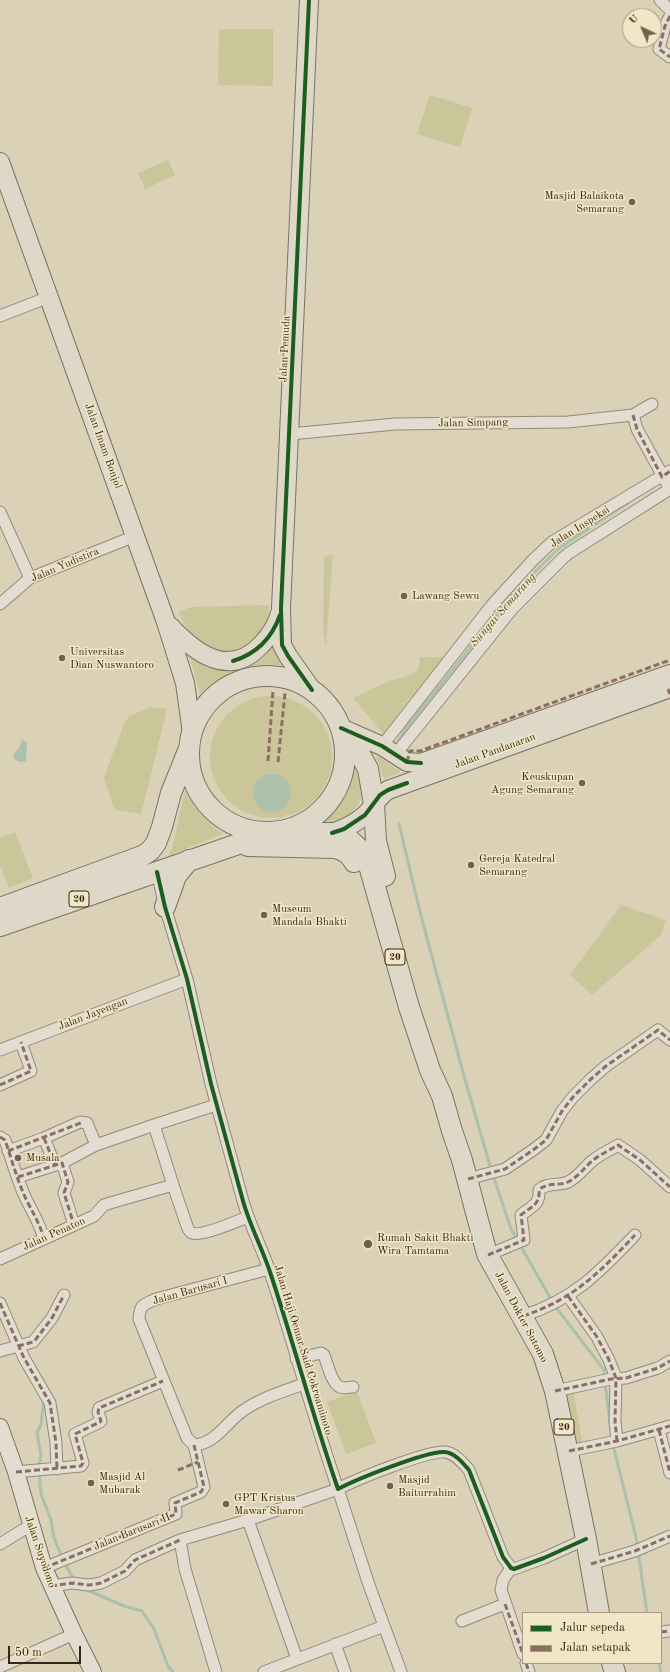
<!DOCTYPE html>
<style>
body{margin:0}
#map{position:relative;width:670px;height:1672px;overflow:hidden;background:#dad1b7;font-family:"Old Standard TT",serif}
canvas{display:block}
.legend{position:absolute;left:522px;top:1612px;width:140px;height:52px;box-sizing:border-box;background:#f1e6c6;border:1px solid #a79980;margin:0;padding:5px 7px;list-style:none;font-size:12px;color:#372616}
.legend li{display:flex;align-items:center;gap:8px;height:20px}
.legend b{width:20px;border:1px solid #a79980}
.north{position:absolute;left:622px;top:8px;width:40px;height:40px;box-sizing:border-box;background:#f1e6c6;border:1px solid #a79980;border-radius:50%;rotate:316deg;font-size:11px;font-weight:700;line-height:16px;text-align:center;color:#372616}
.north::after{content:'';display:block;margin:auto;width:14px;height:18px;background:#70624e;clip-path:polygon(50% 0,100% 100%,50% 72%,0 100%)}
.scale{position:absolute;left:8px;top:1646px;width:73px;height:18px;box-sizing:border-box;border:2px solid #372616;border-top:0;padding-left:5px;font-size:12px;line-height:14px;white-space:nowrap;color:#372616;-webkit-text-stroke:3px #f1e6c6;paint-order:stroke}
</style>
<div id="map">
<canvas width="670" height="1672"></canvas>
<ul class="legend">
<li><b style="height:5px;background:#1b5e20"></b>Jalur sepeda</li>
<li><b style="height:5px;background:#8d6e63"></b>Jalan setapak</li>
</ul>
<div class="north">U</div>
<div class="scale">50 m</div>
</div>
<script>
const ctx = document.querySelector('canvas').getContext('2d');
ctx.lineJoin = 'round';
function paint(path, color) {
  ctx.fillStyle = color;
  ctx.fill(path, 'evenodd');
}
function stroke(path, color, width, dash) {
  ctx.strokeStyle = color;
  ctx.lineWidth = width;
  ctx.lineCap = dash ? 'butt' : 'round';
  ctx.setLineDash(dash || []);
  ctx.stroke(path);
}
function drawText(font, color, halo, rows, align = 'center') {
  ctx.font = font + ' "Old Standard TT",serif';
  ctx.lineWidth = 3;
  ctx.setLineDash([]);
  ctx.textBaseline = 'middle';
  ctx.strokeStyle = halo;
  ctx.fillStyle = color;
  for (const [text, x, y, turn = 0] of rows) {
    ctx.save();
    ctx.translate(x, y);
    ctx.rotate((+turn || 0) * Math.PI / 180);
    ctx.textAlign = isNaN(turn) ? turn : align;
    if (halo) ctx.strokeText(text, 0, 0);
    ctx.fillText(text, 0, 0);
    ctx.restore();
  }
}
paint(new Path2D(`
 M 219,29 L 273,29 L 273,86 L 218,85 Z
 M 430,95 L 472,108 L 460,147 L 417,134 Z
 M 168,160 L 175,175 L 145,189 L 138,173 Z
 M 333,554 L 326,647 L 323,631 L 324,557 Z
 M 269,605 L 267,624 L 249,649 L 221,656 L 190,634 L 178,612 L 191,607 Z
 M 270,642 L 289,666 C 254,661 225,670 200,694 L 189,653 L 206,661 Z
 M 420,657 L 444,657 L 402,708 L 385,736 L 353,698 L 389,681 L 410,675 L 418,670 Z
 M210 757a61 61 0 1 1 122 0a61 61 0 1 1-122 0Z
 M 151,707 L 167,709 L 141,814 L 117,810 L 114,808 L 104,778 L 125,721 L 130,716 Z
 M 376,755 L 401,772 L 384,779 Z
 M 355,765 C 377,788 353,826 322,823 C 340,809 352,788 355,765 Z
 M 185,790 C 194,809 206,822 223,834 L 168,856 L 172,849 Z
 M 15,832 L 33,878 L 9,888 L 0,865 L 0,838 Z
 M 621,905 L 666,920 L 661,935 L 592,995 L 570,975 Z
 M 573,1390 L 583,1446 L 575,1447 L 560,1393 Z
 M 357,1391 L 376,1443 L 346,1454 L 327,1402 Z`), '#cac69a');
paint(new Path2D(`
 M 22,740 L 27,742 L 26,761 L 20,762 L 15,760 L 13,754 L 19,748 Z
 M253 793a19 19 0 1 1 38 0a19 19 0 1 1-38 0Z`), '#abc1ac');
stroke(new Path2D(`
 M 398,742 L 406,728 L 515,592 L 558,549 L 629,502
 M 399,824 L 420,912 L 464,1076 L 491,1169
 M 493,1175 L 511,1229 L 552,1301
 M 555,1306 L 604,1370 L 605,1378
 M 605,1383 L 610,1423
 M 613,1445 L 636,1537 L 647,1613
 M 39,1467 L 41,1455 L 37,1433 L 41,1425 L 44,1400
 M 39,1473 L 41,1494 L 51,1520 L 54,1538 L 62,1557
 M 65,1563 L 74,1580
 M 87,1590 L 124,1606 L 142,1611 L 154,1629 L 168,1666 L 173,1672
 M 659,1663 L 661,1672`), '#abc1ac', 3);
const street = new Path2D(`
 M 660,0 L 670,10
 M 670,16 L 665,26 L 659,49 L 670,57
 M 0,316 L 49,297
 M 290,434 L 395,424 L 568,422 L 633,415 L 652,404
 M 0,512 L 30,578
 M 0,604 L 30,578 L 135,536
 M 382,746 L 492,605 L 533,560 L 552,542 L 670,471
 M 395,755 L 513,608 L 563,558 L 569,553 L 670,489 L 637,429 L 633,415
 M 157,872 L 165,907 L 187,979 L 211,1084 L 243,1201 C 250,1226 262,1248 270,1272 C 294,1344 313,1417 338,1489 C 355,1480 428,1450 445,1452 C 455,1453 463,1463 469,1470 L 503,1557 L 511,1568 L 514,1569 L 544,1558 L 586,1539
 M 0,1050 L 187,979
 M 0,1085 L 31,1071 L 21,1042
 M 0,1137 L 5,1140 C 12,1160 17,1180 26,1199 C 33,1213 40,1224 44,1239
 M 44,1138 L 55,1165
 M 8,1151 L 44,1138 L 80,1122 L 87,1123 L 96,1145
 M 62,1163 L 68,1182 L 64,1193 L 74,1225
 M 18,1177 L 62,1163 L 96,1145 L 154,1125
 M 468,1179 L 505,1169 L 533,1150 L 546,1140 L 562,1111 L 573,1097 L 591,1079 L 606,1066 L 658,1030 L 670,1040
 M 173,1185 L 187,1226 C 188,1229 189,1232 192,1233 C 201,1237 237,1221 248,1217
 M 488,1255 L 524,1240 L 521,1215 C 532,1206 540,1205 539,1190 C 547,1182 559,1186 568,1182 C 578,1177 584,1168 592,1161 C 599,1155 610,1150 618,1145 L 640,1160 L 670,1187
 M 0,1259 L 94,1216 L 104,1205 L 110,1203 L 173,1185 L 154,1125 L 216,1105
 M 568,1296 L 597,1337 L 609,1360 L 616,1378 L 615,1421 L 617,1441
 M 0,1303 L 24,1358 L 50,1403 L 56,1443 L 57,1469
 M 523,1316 C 574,1299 599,1273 635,1235
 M 0,1351 L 33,1342 L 52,1318 L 64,1295
 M 296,1359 L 321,1353 L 324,1355 C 327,1363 332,1384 340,1387 C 344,1389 349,1387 353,1387
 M 555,1391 L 611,1379 L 626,1378 L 658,1368 L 670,1361
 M 659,1430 L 670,1473
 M 194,1445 L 187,1438 L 139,1319 C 140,1304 143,1305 156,1299 L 269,1269
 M 194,1445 C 216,1444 227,1421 244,1410 C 261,1398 284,1391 304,1384
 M 569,1451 L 617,1441 L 670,1426
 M 16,1472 L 81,1466 L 83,1463 L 75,1434 L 100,1422 L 101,1421 L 98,1412 L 99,1408 L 163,1381
 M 248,1520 L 297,1659
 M 180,1540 L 185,1569 L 216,1672
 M 0,1544 L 31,1525
 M 591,1564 L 635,1551 L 670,1536
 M 44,1568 L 176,1514 L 175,1503 L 201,1492 L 204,1487 L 194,1445
 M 511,1568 L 503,1580 L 501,1590 L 523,1654
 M 51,1586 L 72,1583 L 89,1585 L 101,1583 L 125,1571 L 135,1560 L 180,1540 L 248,1520 L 338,1489 L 369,1585 L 401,1672
 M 462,1621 L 505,1604
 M 661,1632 L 670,1631
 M 335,1644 L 345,1672
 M 526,1663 L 529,1672
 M 0,1667 L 74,1634
 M 264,1672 L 384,1626`);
const secondary = new Path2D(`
 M 0,1427 L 16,1472 L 44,1568 L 74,1634 L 93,1672`);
const primary = new Path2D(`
 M 309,0 L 281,608 L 282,645 L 288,656 L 312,690
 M 0,162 L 166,622 L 185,683 L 192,733
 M 170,626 C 195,653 229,679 261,645 C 270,636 277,625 280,613
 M 341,728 L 382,746 L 407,762 L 421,763 L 670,674
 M 332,833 C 344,829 355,824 365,815 C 374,807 377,797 388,790 L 670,688`);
const highway = new Path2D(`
 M189 754a78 78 0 1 1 156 0a78 78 0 1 1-156 0Z
 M 343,731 L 360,754 L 368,769 L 374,804 L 376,841 L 385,876
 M 248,846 L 335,848 C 345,851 350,854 354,862
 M 165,907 L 176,876 L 189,860
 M 0,908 L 142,856 L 150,851 L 156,843 L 162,827 L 171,793 L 188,751
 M 0,926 L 273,832 L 332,833 L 350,840 L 364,853 L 368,862 L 409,1007 L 430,1070 L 442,1096 L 452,1131 L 462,1160 L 487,1254 L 543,1354 L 555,1391 L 586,1539 L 599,1613
 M 612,1663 L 615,1672`);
stroke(street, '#918a7a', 13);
stroke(secondary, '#7a7364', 18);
stroke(primary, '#7a7364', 20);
stroke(highway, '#7a7364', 22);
stroke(street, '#e2ddd0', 11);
stroke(secondary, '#e2ddd0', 16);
stroke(primary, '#ddd8c8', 18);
stroke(highway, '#ddd8c8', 20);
stroke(new Path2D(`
 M 670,16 L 665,26 L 659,49 L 670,57
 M 633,415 L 637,429 L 662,477 L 670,471
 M 668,689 L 670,694
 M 268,761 L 273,691
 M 278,762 L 285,693
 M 407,762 L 410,751 L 420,751 L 670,660
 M 0,1085 L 31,1071 L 21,1042
 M 0,1137 L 5,1140 C 12,1160 17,1180 26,1199 C 33,1213 40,1224 44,1239
 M 44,1138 L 55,1165
 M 8,1151 L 83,1122
 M 18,1177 L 62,1163 L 68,1182 L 64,1193 L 74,1225
 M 468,1179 L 505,1169 L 533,1150 L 546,1140 L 562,1111 L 573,1097 L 591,1079 L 606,1066 L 658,1030 L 670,1040
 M 488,1255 L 524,1240 L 521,1215 C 532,1206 540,1205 539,1190 C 547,1182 559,1186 568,1182 C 578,1177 584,1168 592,1161 C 599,1155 610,1150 618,1145 L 640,1160 L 670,1187
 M 568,1296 L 597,1337 L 609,1360 L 616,1378 L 615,1421 L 617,1441
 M 0,1303 L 24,1358 L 50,1403 L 56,1443 L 57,1469
 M 523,1316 C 574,1299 599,1273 635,1235
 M 18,1346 L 33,1342 L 36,1339 L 52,1318 L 64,1295
 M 555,1391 L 611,1379 L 626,1378 L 658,1368 L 670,1361
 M 659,1430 L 670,1473
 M 569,1451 L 617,1441 L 670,1426
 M 178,1470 L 198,1462
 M 16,1472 L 81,1466 L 83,1463 L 75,1434 L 100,1422 L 101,1421 L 98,1412 L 99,1408 L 163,1381
 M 591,1564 L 635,1551 L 670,1536
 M 44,1568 L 176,1514 L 175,1503 L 201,1492 L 204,1487 L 194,1445
 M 51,1586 L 72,1583 L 89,1585 L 101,1583 L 125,1571 L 135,1560 L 180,1540
 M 505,1604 L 523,1654
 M 661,1632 L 670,1631
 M 526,1663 L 529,1672`), '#8d6e63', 3, [6, 3]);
stroke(new Path2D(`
 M 309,0 L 281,608 L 282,645 L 288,656 L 312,690
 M 233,661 C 256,654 272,638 280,615
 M 341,728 L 382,746 L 407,762 L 421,763
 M 332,833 L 344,829 L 365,815 L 380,795 L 388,790 L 407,783
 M 157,872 L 165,907 L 187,979 L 211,1084 L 243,1201 C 250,1226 262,1248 270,1272 C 294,1344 313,1417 338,1489 C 355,1480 428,1450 445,1452 C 455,1453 463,1463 469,1470 L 503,1557 L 511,1568 L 514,1569 L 544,1558 L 586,1539`), '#1b5e20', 4);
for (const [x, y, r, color] of [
 [632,202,4,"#70624e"],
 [404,596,4,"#70624e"],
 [62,658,4,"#70624e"],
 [582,783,4,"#70624e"],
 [471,865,4,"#70624e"],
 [264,915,4,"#70624e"],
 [18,1158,4,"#70624e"],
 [368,1244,5,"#70624e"],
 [91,1483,4,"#70624e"],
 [390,1486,4,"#70624e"],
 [226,1504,4,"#70624e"]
]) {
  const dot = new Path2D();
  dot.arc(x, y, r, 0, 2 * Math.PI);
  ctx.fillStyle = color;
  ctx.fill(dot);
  stroke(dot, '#f1e6c6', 1.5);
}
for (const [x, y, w] of [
 [79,899,20],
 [395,957,20],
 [564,1427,20]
]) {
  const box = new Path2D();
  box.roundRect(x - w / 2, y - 8, w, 16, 3);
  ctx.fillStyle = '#f1e6c6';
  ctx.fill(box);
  stroke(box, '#372616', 1);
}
drawText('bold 10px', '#372616', null, [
 ["20",79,899],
 ["20",395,957],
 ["20",564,1427]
]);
drawText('11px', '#372616', '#f1e6c6', [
 ["Masjid Balaikota",624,196,"right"],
 ["Semarang",624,209,"right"],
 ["Lawang Sewu",412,596],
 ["Universitas",70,652],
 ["Dian Nuswantoro",70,665],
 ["Keuskupan",574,777,"right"],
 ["Agung Semarang",574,790,"right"],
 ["Gereja Katedral",479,859],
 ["Semarang",479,872],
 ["Museum",272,909],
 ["Mandala Bhakti",272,922],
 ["Musala",26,1158],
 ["Rumah Sakit Bhakti",377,1238],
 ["Wira Tamtama",377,1251],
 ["Masjid Al",99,1477],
 ["Mubarak",99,1490],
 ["Masjid",398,1480],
 ["Baiturrahim",398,1493],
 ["GPT Kristus",234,1498],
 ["Mawar Sharon",234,1511]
], 'left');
drawText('11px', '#372616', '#f1e6c6', [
 ["Jalan Pemuda",285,349,-87],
 ["Jalan Simpang",473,423,-1],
 ["Jalan Imam Bonjol",103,446,70],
 ["Jalan Inspeksi",580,527,-32],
 ["Jalan Yudistira",65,565,-23],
 ["Jalan Pandanaran",495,751,-20],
 ["Jalan Jayengan",93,1014,-21],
 ["Jalan Penaton",54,1234,-24],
 ["Jalan Barusari I",190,1291,-16],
 ["Jalan Dokter Sutomo",521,1317,62],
 ["Jalan Haji Oemar Said Cokroaminoto",303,1350,73],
 ["Jalan Barusari II",132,1532,-22],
 ["Jalan Suyodono",40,1552,71]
]);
drawText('italic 12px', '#4f4b3a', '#f1e6c6', [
 ["Sungai Semarang",503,610,-49]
]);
</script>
